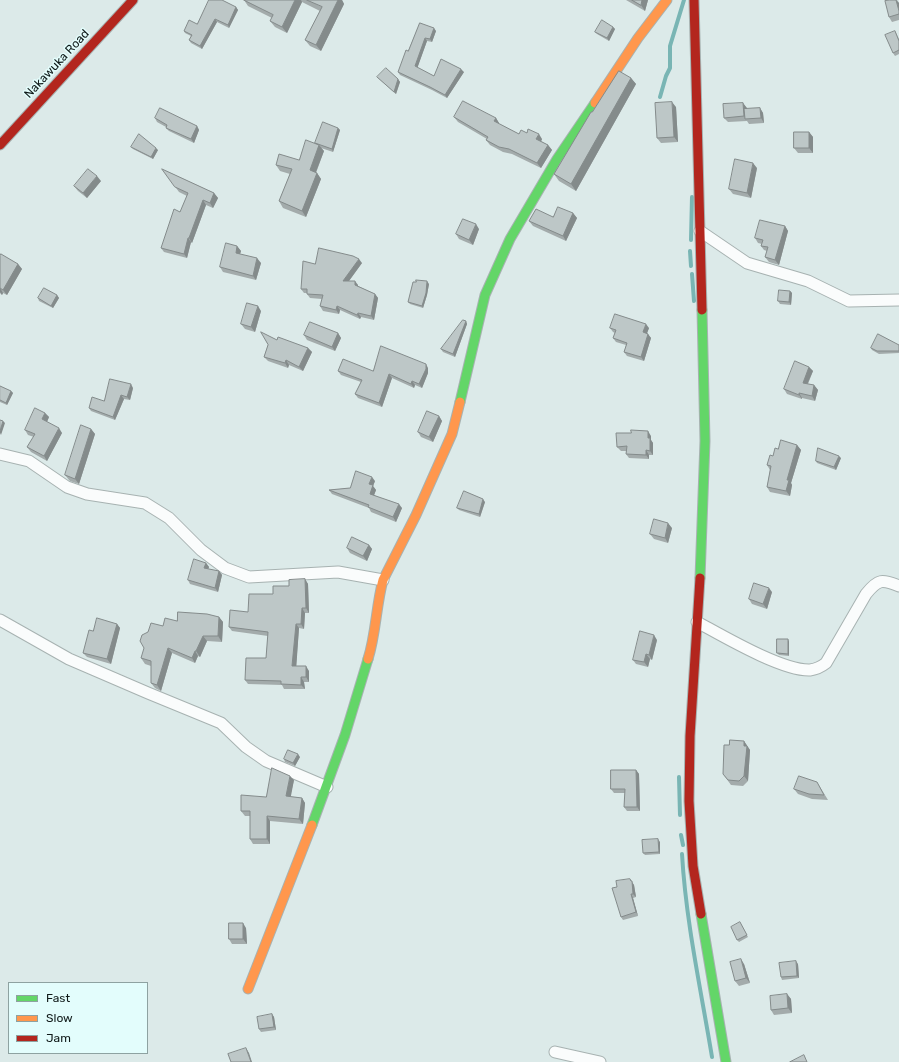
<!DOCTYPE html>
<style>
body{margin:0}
#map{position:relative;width:899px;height:1062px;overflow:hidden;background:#dceae9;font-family:Rubik,sans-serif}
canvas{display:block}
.legend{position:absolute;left:8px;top:982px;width:140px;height:72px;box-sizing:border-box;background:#e3fdfc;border:1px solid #8ea2a1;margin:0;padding:5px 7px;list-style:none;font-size:12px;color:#0f1918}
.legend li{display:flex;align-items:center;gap:8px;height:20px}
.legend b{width:20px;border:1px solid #8ea2a1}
</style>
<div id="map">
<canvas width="899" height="1062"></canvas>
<ul class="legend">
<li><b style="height:5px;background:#63d668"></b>Fast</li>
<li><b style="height:5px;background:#ff974d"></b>Slow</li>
<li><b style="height:5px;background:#b3261e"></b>Jam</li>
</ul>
</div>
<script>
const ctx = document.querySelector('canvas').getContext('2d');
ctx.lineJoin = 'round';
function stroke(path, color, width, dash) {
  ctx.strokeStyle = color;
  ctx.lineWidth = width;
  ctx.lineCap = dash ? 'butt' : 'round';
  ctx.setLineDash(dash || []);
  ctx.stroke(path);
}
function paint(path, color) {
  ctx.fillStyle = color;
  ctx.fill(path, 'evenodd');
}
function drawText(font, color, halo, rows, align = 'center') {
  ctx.font = font + ' Rubik,sans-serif';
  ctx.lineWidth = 3;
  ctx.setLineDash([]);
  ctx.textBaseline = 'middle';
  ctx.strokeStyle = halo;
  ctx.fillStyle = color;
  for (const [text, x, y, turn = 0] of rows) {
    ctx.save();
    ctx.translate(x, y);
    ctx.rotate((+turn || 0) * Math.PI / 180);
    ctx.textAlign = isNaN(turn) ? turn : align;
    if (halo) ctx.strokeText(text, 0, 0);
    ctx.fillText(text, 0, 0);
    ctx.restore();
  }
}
stroke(new Path2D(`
 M 660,97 L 666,76 L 670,68 L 670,46 L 684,0
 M 691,240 L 692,197
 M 690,251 L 691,266
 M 692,274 L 694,301
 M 679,777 L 680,815
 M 681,835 L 683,845
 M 682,854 C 686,923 701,990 712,1057`), '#79b5b4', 4);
const street = new Path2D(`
 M 700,231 L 747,263 L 808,281 L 849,301 L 899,300
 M 0,454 L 29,461 L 67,487 L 87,494 L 145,503 L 169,518 L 201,550 L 225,568 L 249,577 L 338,572 L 383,580
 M 0,620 L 69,659 L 148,693 L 221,723 L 246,747 L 266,761 L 327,787
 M 697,622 C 723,636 782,671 810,670 C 817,669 821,667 826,663 L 866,594 C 878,579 882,579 899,586
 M 555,1052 L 600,1062`);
const fast = new Path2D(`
 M 460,402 L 485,295 L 510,239 L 557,159 L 595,103
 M 700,578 L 705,441 L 702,310
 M 312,825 L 345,735 L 368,659
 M 701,914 L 726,1062`);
const slow = new Path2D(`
 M 595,103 L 638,38 L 667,0
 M 368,659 C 376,634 376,606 383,580 L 416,515 L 452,434 L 460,402
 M 248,989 L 312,825`);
const jam = new Path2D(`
 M 694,0 L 702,310
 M 0,145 L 133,0
 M 700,578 L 690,736 L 689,801 L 693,866 L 701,914`);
stroke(street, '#a7b2b1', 13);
stroke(fast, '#a7b2b1', 11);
stroke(slow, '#a7b2b1', 11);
stroke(jam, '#a7b2b1', 11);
stroke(street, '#fafcfc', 11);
stroke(fast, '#63d668', 9);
stroke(slow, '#ff974d', 9);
stroke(jam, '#b3261e', 9);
paint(new Path2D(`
 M 244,0 L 342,0 L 344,4 L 321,51 L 310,46 L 305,40 L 320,11 L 302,2 L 287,33 L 275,27 L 270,21 L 272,18 L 248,6 Z
 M 626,0 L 648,0 L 645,11 Z
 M 890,0 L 897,0 L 899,3 L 899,20 L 892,22 L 889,17 Z
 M 236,7 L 238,10 L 229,28 L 217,22 L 202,49 L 191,43 L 189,40 L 191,36 L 185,33 L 184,31 L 197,24 Z
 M 420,23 L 436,31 L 432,42 L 427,41 L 417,68 L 434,76 L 464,72 L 447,98 L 432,90 L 400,75 L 398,72 L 408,51 Z
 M 613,27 L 615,29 L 609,41 L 597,34 L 595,32 Z
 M 895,31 L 899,39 L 899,54 L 895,56 L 893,53 Z
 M 377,77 L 398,79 L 400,82 L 396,94 L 379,79 Z
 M 631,78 L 636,84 L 576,191 L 559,181 L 554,174 L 592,112 Z
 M 743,103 L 747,109 L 760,108 L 763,113 L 764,123 L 749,124 L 747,121 L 728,122 L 724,118 Z
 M 676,107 L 678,142 L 661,143 L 657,138 Z
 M 454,117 L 496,118 L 499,123 L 499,124 L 519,134 L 542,139 L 541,141 L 548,145 L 552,150 L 541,168 L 512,154 L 503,152 L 490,145 L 486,140 L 487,139 L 458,122 Z
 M 155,118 L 197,126 L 199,130 L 194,143 L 169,131 L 166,128 L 166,127 L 157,122 Z
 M 338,128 L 340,130 L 333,152 L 321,148 L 324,151 L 316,173 L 317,173 L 321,179 L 306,217 L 283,208 L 279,201 L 290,174 L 280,171 L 276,165 L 299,160 L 315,143 Z
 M 809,132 L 813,137 L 813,153 L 798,153 L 794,148 Z
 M 131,147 L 158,150 L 153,159 L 133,149 Z
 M 757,168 L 751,198 L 733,194 L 729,189 Z
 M 162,169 L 214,193 L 218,198 L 213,208 L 206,205 L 192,243 L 191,242 L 187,258 L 164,252 L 161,248 L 180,212 L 187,196 L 179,192 Z
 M 101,181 L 87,198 L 78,191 L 74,186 Z
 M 573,213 L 577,218 L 566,241 L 533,226 L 529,221 Z
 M 785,226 L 788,231 L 779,265 L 769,262 L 765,257 L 767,251 L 764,250 L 761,246 L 762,244 L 758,243 L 755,238 Z
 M 479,229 L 473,245 L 459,239 L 456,234 Z
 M 237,246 L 241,251 L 240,254 L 261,263 L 256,280 L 223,272 L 220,267 Z
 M 0,256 L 18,264 L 22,269 L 7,295 L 3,293 L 2,295 L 0,293 Z
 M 362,263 L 349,281 L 358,285 L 358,286 L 375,294 L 378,298 L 374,320 L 361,317 L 360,319 L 340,310 L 339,314 L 323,311 L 320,306 L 322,299 L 310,298 L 307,294 L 307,293 L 304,293 L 301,289 L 315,264 Z
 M 429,284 L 427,295 L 423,308 L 410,304 L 408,302 Z
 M 790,291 L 792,293 L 791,305 L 780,304 L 778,301 Z
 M 57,295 L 59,298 L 53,308 L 39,301 L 38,298 Z
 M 261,311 L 255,332 L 245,329 L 241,324 Z
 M 466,321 L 467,324 L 455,357 L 443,352 L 441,349 Z
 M 610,328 L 649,328 L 647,333 L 651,338 L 644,361 L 627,356 L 624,352 L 626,345 L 616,342 L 613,338 L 615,333 L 613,332 Z
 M 338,333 L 341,338 L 335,351 L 307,340 L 304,335 Z
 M 277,340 L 308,348 L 312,352 L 303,371 L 289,365 L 288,368 L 268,361 L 264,357 L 268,345 Z
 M 899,345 L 899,353 L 879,354 L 872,350 L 871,348 Z
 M 809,367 L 813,371 L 808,384 L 814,385 L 818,390 L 815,401 L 802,398 L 802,399 L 787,394 L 784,389 Z
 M 428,368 L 428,373 L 422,388 L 415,385 L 414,388 L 392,378 L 382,407 L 358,398 L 355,394 L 361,382 L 341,375 L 338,371 L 373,371 Z
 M 0,386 L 11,391 L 13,393 L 7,405 L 0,402 Z
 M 133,388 L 130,400 L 124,399 L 115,420 L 91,411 L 89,408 Z
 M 45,413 L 49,417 L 47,422 L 62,433 L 47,461 L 31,452 L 27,447 L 34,437 L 28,435 L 25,430 Z
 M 439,416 L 442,421 L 433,442 L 421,437 L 418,432 Z
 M 91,429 L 95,434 L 79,484 L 70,481 L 69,480 L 65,475 Z
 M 651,436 L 651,440 L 653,443 L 653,455 L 649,455 L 649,459 L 629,458 L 626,454 L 626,451 L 621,451 L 617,447 Z
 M 797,445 L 801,450 L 791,483 L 792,485 L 790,496 L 770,492 L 767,487 L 770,470 L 767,465 L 778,449 Z
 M 841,458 L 836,470 L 817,463 L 816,461 Z
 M 375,481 L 373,486 L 376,490 L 374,495 L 402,508 L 396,522 L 371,512 L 369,508 L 332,494 L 329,490 L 350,488 Z
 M 485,502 L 480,517 L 459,510 L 457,508 Z
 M 672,528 L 668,543 L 654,539 L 650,534 Z
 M 369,545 L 372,549 L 367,561 L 350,553 L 347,548 Z
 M 206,563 L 209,567 L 208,569 L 219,571 L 222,575 L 218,592 L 190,584 L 188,580 Z
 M 305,579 L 308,584 L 309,613 L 305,613 L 304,629 L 299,628 L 296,666 L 309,671 L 309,682 L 304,682 L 305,689 L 284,689 L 282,685 L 248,684 L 245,680 L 266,658 L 268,636 L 232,631 L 229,627 L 248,612 L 273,594 L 289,586 Z
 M 772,592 L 767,609 L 752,604 L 749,599 Z
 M 219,617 L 223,622 L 222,642 L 207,641 L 200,657 L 198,656 L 195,663 L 172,653 L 161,691 L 155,688 L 151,683 L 151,666 L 145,664 L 141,658 L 163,626 L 177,621 Z
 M 117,624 L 120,628 L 111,664 L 87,657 L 83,653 L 93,631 Z
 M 788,639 L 789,642 L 789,656 L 779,655 L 777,653 Z
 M 657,640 L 652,660 L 650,659 L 648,667 L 636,664 L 633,660 Z
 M 744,741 L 750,750 L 748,781 L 743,786 L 731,785 L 723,774 L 729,745 Z
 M 300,757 L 295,766 L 285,762 L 284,759 Z
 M 636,770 L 639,774 L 640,811 L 627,811 L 624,807 L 625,793 L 614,793 L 611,789 Z
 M 294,780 L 290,797 L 302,798 L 305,803 L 303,824 L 270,821 L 270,844 L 253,844 L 250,839 L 250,816 L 245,816 L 241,811 L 266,797 Z
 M 817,782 L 828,800 L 812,799 L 798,794 L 794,789 Z
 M 660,842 L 660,854 L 645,855 L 643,853 Z
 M 630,879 L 634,885 L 636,897 L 633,898 L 638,916 L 623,920 L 621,917 L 617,887 Z
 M 740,922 L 748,937 L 739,942 L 737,940 Z
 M 246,928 L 247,944 L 232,944 L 229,939 Z
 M 744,964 L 750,983 L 739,986 L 735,981 Z
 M 798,964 L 799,978 L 782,980 L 781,977 Z
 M 787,994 L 791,999 L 792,1013 L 774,1015 L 771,1010 Z
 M 272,1014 L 274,1017 L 276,1030 L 261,1032 L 259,1029 Z`), '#a3abab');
paint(new Path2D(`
 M 295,0 L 301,0 L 302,2 L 287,33 L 282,27 Z
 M 338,0 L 342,0 L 344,4 L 321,51 L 316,45 Z
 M 642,0 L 648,0 L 645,11 L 641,5 Z
 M 896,0 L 899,3 L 899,11 Z
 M 236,7 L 238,10 L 229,28 L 228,25 Z
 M 215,19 L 217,22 L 202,49 L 200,46 Z
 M 613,27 L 615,29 L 609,41 L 607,38 Z
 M 434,28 L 436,31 L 432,42 L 430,39 Z
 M 425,38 L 427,41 L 417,69 L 415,66 Z
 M 461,69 L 464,72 L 447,98 L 445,95 Z
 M 631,78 L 636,84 L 576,191 L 571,184 Z
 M 398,79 L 400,82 L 396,94 L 394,92 Z
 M 672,102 L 676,107 L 678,142 L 674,137 Z
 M 743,103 L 747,108 L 747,119 L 746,119 L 744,116 Z
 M 760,108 L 763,113 L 764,123 L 761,118 Z
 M 496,118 L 499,123 L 497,126 L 494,121 Z
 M 197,126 L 199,130 L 194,143 L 191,139 Z
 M 338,128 L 340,130 L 333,152 L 332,149 Z
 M 809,132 L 813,137 L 813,153 L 809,148 Z
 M 539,134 L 542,139 L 540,144 L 536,139 Z
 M 319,145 L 324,151 L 314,177 L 310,170 Z
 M 548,145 L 552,150 L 541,168 L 537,163 Z
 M 156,148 L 158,150 L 153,159 L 151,157 Z
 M 753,163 L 757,168 L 751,198 L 747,193 Z
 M 317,173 L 321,179 L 306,217 L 302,211 Z
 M 97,176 L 101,181 L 87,198 L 83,193 Z
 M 214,193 L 218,198 L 213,208 L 210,203 Z
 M 203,200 L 206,205 L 192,243 L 189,238 Z
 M 573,213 L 577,218 L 566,241 L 563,236 Z
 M 476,224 L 479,229 L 473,245 L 469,240 Z
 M 785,226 L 788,231 L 779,265 L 775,260 Z
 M 188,238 L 191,242 L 187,258 L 184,254 Z
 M 237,246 L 241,251 L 239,257 L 236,253 Z
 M 257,258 L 261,263 L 256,280 L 253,276 Z
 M 359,259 L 362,263 L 346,285 L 343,281 Z
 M 18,264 L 22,269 L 7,295 L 3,290 Z
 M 355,281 L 358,285 L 358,289 L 355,285 Z
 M 427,281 L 429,284 L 427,295 L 423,308 L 422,306 Z
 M 0,288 L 3,293 L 2,295 L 0,292 Z
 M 790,291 L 792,293 L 791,305 L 789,302 Z
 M 375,294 L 378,298 L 374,320 L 371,316 Z
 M 57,295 L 59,298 L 53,308 L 51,306 Z
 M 258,306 L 261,311 L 255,332 L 251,327 Z
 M 337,306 L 340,310 L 339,314 L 336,310 Z
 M 358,313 L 361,317 L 360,319 L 357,315 Z
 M 466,321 L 467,324 L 455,357 L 453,354 Z
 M 646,324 L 649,328 L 646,336 L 643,332 Z
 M 338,333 L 341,338 L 335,351 L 332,347 Z
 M 648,334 L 651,338 L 644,361 L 641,357 Z
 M 308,348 L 312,352 L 303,371 L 299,367 Z
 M 286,360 L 289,365 L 288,368 L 285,363 Z
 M 426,364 L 428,368 L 428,373 L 422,388 L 419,384 Z
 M 809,367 L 813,371 L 806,387 L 803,383 Z
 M 389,374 L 392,378 L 382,407 L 379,403 Z
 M 412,381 L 415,385 L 414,388 L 411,384 Z
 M 131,384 L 133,388 L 130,400 L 127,397 Z
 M 814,385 L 818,390 L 815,401 L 812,396 Z
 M 11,391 L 13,393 L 7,405 L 6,403 Z
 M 799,393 L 802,398 L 802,399 L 799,395 Z
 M 121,395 L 124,399 L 115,420 L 113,417 Z
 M 45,413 L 49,417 L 46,424 L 42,419 Z
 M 439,416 L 442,421 L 433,442 L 429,437 Z
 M 3,421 L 5,423 L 1,435 L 0,433 L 0,431 Z
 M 59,428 L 62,433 L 47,461 L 44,456 Z
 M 91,429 L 95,434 L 79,484 L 75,479 Z
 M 648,431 L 651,436 L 651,440 L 653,443 L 653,455 L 650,451 L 648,438 Z
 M 797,445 L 801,450 L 791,483 L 792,485 L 790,496 L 786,491 L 787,480 Z
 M 646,450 L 649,455 L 649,459 L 646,455 Z
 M 839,456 L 841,458 L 836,470 L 834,467 Z
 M 372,477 L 375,481 L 373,486 L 376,490 L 373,498 L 370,494 L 369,484 Z
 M 483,499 L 485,502 L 480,517 L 479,514 Z
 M 399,504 L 402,508 L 396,522 L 393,517 Z
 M 668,523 L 672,528 L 668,543 L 665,538 Z
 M 369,545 L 372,549 L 367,561 L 363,556 Z
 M 206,563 L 209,567 L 207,572 L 204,568 Z
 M 219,571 L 222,575 L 218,592 L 215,588 Z
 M 305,579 L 308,584 L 309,613 L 306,608 Z
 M 769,588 L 772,592 L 767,609 L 763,604 Z
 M 302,608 L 305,613 L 304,629 L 301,624 Z
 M 219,617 L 223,622 L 222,642 L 218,636 Z
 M 117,624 L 120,628 L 111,664 L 107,659 Z
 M 296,624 L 299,628 L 296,671 L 292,666 Z
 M 654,635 L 657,640 L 652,660 L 649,655 Z
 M 203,636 L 207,641 L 200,657 L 196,651 Z
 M 788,639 L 789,642 L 789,656 L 788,654 Z
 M 168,648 L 172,653 L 161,691 L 157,685 Z
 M 195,651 L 198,656 L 195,663 L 192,658 Z
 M 646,654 L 650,659 L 648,667 L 644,662 Z
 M 306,666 L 309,671 L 309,682 L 306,677 Z
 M 301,677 L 304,682 L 305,689 L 301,685 Z
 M 744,741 L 750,750 L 748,781 L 744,776 Z
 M 298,754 L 300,757 L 295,766 L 293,763 Z
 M 636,770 L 639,774 L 640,811 L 637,807 Z
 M 290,776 L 294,780 L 290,801 L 286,796 Z
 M 302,798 L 305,803 L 303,824 L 299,819 Z
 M 267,816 L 270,821 L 270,844 L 267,839 Z
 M 658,839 L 660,842 L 660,854 L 659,852 Z
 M 630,879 L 634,885 L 636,897 L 633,894 Z
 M 631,894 L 633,898 L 638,916 L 636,912 Z
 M 243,923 L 246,928 L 247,944 L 243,939 Z
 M 741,959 L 744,964 L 750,983 L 746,978 Z
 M 796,961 L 798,964 L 799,978 L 797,976 Z
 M 787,994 L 791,999 L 792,1013 L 788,1008 Z
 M 272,1014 L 274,1017 L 276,1030 L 274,1027 Z
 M 246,1048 L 249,1053 L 252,1062 L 251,1062 Z`), '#848b8b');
const building = new Path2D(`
 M 209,0 L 222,0 L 236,7 L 228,25 L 215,19 L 200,46 L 189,40 L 192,35 L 184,31 L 189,20 L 197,24 Z
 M 244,0 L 295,0 L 282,27 L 270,21 L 273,15 Z
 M 307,0 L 338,0 L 316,45 L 305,40 L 322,7 Z
 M 632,0 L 642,0 L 641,5 Z
 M 890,0 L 896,0 L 899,11 L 899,14 L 889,17 L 885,1 Z
 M 602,20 L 613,27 L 607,38 L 595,32 Z
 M 420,23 L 434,28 L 430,39 L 425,38 L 415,66 L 434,76 L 441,59 L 461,69 L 445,95 L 430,87 L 398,72 L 406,50 L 408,51 Z
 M 895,31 L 899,41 L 899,50 L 893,53 L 885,35 Z
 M 386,68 L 398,79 L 394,92 L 377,77 Z
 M 619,71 L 631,78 L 571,184 L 554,174 L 591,112 L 592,112 Z
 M 463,101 L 496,118 L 494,121 L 519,134 L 521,130 L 527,133 L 528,129 L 539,134 L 536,139 L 548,145 L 537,163 L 509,149 L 499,147 L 486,140 L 488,137 L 454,117 Z
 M 672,102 L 674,137 L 657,138 L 655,103 Z
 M 743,103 L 744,116 L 724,118 L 723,104 Z
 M 160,108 L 197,126 L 191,139 L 166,128 L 167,125 L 155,118 Z
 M 760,108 L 761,118 L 745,119 L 744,109 Z
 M 323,122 L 338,128 L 332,149 L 315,143 Z
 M 794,132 L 809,132 L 809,148 L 794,148 Z
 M 139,134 L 156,148 L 151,157 L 131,147 Z
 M 306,140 L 319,145 L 310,170 L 317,173 L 302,211 L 279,201 L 292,169 L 276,165 L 279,154 L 299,160 Z
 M 735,159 L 753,163 L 747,193 L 729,189 Z
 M 88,169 L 97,176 L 83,193 L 74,186 Z
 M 162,169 L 214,193 L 210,203 L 203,200 L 189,238 L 188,238 L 184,254 L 161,248 L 174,209 L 180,212 L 188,193 L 175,187 Z
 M 558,207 L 573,213 L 563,236 L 529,221 L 536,209 L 553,217 Z
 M 463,219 L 476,224 L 469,240 L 456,234 Z
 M 760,220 L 785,226 L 775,260 L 765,257 L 768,247 L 761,246 L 763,240 L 755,238 Z
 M 226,243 L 237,246 L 236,253 L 257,258 L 253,276 L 220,267 Z
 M 319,248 L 353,256 L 359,259 L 343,281 L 355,281 L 355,285 L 375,294 L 371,316 L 358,313 L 357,315 L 337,306 L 336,310 L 320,306 L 323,295 L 307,294 L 307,289 L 301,289 L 303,261 L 315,264 Z
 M 1,254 L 18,264 L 3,290 L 0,288 L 0,256 Z
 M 416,280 L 427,281 L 426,293 L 422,306 L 408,302 L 413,282 L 416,282 Z
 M 44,288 L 57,295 L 51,306 L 38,298 Z
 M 779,290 L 790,291 L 789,302 L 778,301 Z
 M 247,303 L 258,306 L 251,327 L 241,324 Z
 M 615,314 L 646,324 L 643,332 L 648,334 L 641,357 L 624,352 L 627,343 L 613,338 L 616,330 L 610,328 Z
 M 463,320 L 466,321 L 453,354 L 441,349 Z
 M 310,322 L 338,333 L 332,347 L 304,335 Z
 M 261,332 L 277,340 L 278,337 L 308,348 L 299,367 L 286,360 L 285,363 L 264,357 L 268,345 Z
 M 878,334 L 899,345 L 899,351 L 877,351 L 871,348 Z
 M 381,346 L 426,364 L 426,369 L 419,384 L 412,381 L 411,384 L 389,374 L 379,403 L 355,394 L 362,380 L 338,371 L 343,359 L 373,371 Z
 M 795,361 L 809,367 L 803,383 L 814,385 L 812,396 L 799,393 L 799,395 L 784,389 Z
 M 110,379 L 131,384 L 127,397 L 121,395 L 113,417 L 89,408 L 92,397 L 104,401 Z
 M 0,386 L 11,391 L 6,403 L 0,400 Z
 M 35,408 L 45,413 L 42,419 L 59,428 L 44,456 L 27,447 L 35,434 L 25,430 Z
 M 427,411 L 439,416 L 429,437 L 418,432 Z
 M 0,420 L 3,421 L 0,431 Z
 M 81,425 L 91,429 L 75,479 L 65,475 Z
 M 631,430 L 648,431 L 648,438 L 650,438 L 650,451 L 646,450 L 646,455 L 626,454 L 627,446 L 617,447 L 616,433 L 631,433 Z
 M 781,440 L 797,445 L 787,480 L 789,480 L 786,491 L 767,487 L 771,466 L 767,465 L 770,455 L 773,456 L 775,448 L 778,449 Z
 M 818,448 L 839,456 L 834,467 L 816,461 Z
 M 356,471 L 372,477 L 369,484 L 373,485 L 370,494 L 399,504 L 393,517 L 368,507 L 369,505 L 329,490 L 350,488 Z
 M 464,491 L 483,499 L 479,514 L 457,508 Z
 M 654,519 L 668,523 L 665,538 L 650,534 Z
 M 352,537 L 369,545 L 363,556 L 347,548 Z
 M 194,559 L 206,563 L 204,568 L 219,571 L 215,588 L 188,580 Z
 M 305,579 L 306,608 L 302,608 L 301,624 L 296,624 L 292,666 L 306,666 L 306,677 L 301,677 L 301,685 L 281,684 L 281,681 L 245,680 L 246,658 L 266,658 L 268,632 L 229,627 L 230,610 L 248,612 L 249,594 L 273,594 L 273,586 L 289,586 L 289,580 Z
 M 754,583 L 769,588 L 763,604 L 749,599 Z
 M 178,612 L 207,614 L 219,617 L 218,636 L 203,636 L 196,651 L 195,651 L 192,658 L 168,648 L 157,685 L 151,683 L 151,661 L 141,658 L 144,648 L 140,641 L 142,635 L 148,632 L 151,623 L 163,626 L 165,618 L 177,621 Z
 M 97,618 L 117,624 L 107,659 L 83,653 L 89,630 L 93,631 Z
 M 640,631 L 654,635 L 649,655 L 646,654 L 644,662 L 633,660 Z
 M 777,639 L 788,639 L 788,654 L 777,653 Z
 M 730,740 L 744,741 L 744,746 L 747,746 L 744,776 L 739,781 L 728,780 L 723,774 L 724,745 L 729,745 Z
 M 288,750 L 298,754 L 293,763 L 284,759 Z
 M 272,768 L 290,776 L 286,796 L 302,798 L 299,819 L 267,816 L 267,839 L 250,839 L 250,811 L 241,811 L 241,795 L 266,797 Z
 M 611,770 L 636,770 L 637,807 L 624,807 L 625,789 L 611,789 Z
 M 799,776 L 817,782 L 824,795 L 809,794 L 794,789 Z
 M 658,839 L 659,852 L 643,853 L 642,840 Z
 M 630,879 L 631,881 L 632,881 L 633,894 L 631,894 L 636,912 L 621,917 L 612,888 L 617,887 L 616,881 Z
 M 740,922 L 747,935 L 737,940 L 731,927 Z
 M 229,923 L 243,923 L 243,939 L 229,939 Z
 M 741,959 L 746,978 L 735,981 L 730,962 Z
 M 796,961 L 797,976 L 781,977 L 779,963 Z
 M 787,994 L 788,1008 L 771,1010 L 770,996 Z
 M 272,1014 L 274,1027 L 259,1029 L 257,1017 Z
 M 246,1048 L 251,1062 L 231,1062 L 228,1054 Z
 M 804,1055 L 807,1062 L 790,1062 Z`);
paint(building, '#bdc7c7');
stroke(building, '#848b8b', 1);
drawText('12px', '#0f1918', '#e3fdfc', [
 ["Nakawuka Road",57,64,-47]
]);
</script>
